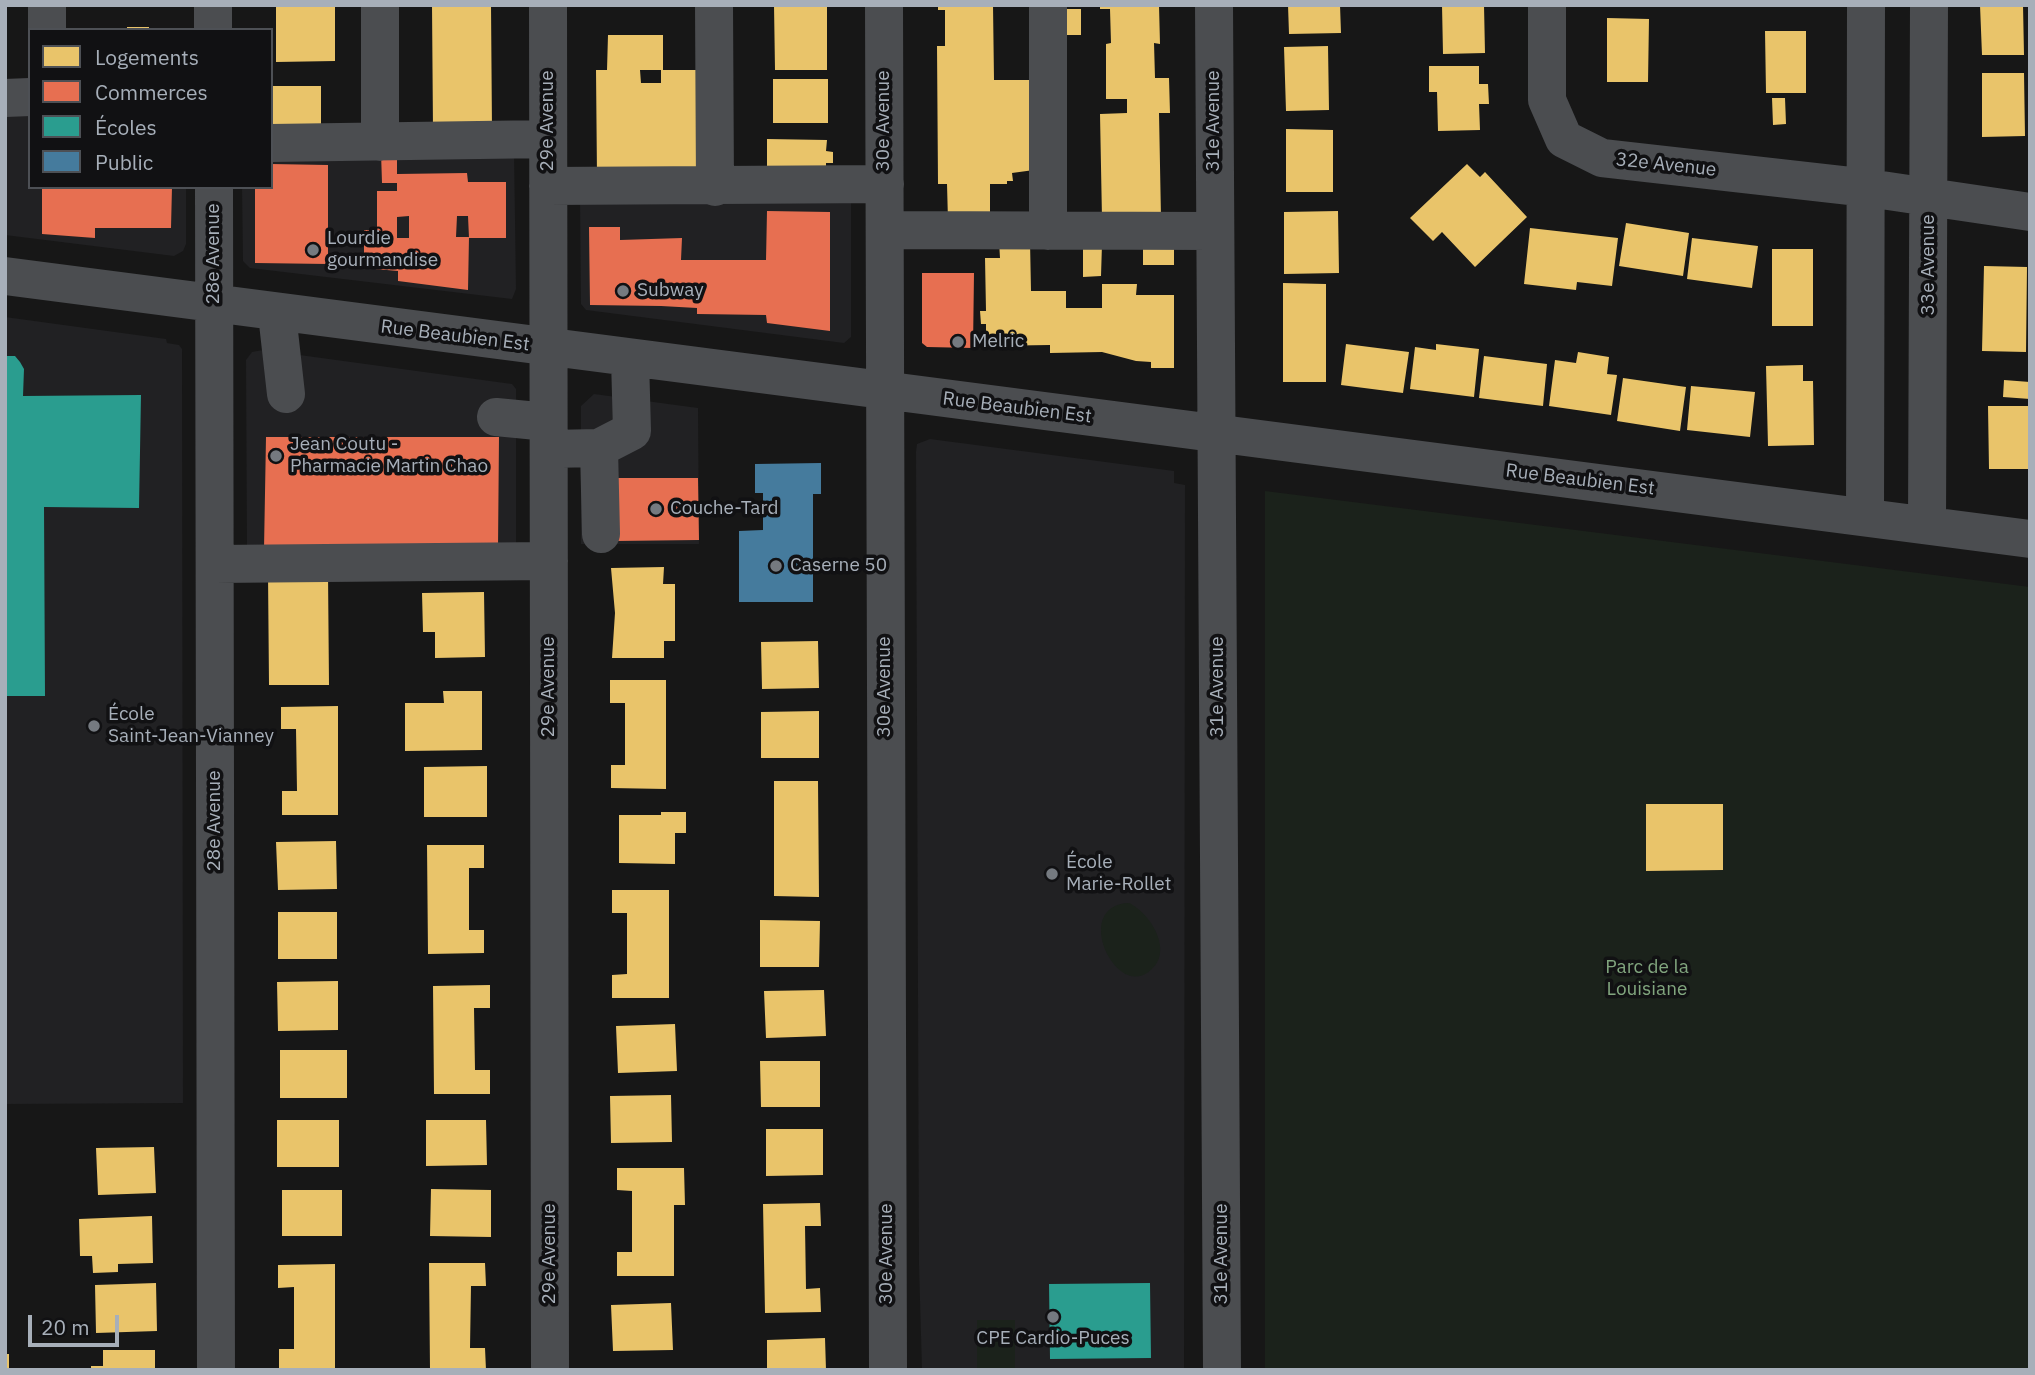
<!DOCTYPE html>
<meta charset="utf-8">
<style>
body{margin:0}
#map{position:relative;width:2035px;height:1375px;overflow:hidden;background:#171717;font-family:"IBM Plex Sans",sans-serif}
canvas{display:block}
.frame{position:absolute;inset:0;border:7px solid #a7afb9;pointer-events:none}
.legend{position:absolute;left:28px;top:28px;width:245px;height:161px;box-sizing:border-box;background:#111113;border:2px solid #4d5055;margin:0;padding:9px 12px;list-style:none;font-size:21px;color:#a7afb9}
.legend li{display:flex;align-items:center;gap:14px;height:35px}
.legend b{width:35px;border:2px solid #4d5055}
.scale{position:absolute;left:28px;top:1315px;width:91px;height:32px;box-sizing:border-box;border:4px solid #a7afb9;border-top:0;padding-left:9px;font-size:21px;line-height:24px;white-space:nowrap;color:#a7afb9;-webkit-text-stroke:5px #111113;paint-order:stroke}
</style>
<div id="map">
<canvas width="2035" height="1375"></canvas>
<div class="frame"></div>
<ul class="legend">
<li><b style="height:19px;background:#e9c46a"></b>Logements</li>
<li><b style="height:19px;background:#e76f51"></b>Commerces</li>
<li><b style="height:19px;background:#2a9d8f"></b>Écoles</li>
<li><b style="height:19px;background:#457b9d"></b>Public</li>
</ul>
<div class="scale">20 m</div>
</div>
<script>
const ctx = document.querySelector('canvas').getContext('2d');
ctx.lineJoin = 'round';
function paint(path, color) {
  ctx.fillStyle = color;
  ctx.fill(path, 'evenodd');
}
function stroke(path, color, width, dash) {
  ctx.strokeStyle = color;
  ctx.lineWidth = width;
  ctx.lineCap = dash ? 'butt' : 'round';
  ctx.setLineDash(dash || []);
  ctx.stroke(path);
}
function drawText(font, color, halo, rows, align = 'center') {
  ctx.font = font + ' "IBM Plex Sans",sans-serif';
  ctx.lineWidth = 7;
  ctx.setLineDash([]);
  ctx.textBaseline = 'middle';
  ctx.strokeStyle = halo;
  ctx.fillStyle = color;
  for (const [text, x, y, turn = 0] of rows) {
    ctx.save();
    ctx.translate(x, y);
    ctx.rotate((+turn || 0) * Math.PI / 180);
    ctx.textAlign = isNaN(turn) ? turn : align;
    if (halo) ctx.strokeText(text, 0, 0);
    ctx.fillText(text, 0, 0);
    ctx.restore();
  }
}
paint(new Path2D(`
 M 5,109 L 30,109 L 30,187 L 186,187 L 186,244 L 183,251 L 174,256 L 5,235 Z
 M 514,150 L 516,289 L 512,299 L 250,268 L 243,261 L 242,187 L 271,187 L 271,152 Z
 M 851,195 L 851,337 L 844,343 L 586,310 L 581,304 L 580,196 Z
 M 5,317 L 166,339 L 167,343 L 179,345 L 182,349 L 183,1103 L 5,1104 Z
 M 263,350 L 512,384 L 516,389 L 516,551 L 247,551 L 246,360 L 252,352 Z
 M 594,394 L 698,408 L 699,544 L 581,544 L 581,406 Z
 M 930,439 L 1174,471 L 1174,483 L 1185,485 L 1184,1370 L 922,1370 L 919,1265 L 916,452 L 917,444 Z`), '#212123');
paint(new Path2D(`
 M 1265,491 L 2030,587 L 2030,1370 L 1265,1370 Z
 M 1129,903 C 1152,914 1176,955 1147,973 C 1113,995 1073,905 1129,903 Z
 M 977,1320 L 1015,1320 L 1015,1370 L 977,1370 Z`), '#1b221b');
paint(new Path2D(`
 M 276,5 L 335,5 L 335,61 L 276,62 Z
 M 432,5 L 491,5 L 492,131 L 433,131 Z
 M 774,5 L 827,5 L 827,70 L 775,70 Z
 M 938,5 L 993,5 L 994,80 L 1033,80 L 1034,170 L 1012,173 L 1013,181 L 1007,181 L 1007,184 L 990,184 L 990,221 L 948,221 L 947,184 L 938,184 L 937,46 L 945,46 L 945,10 L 938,10 Z
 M 1100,5 L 1159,5 L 1160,44 L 1154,43 L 1155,78 L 1169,78 L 1170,113 L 1159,113 L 1161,218 L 1102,219 L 1100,114 L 1127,113 L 1127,99 L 1106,99 L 1106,44 L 1111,43 L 1110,9 L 1100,9 Z
 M 1288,5 L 1340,5 L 1341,33 L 1289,34 Z
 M 1442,5 L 1484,5 L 1485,53 L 1443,54 Z
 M 1980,5 L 2023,5 L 2024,55 L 1982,55 Z
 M 1060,9 L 1081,9 L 1081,35 L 1060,35 Z
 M 1607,18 L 1649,19 L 1648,82 L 1607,82 Z
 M 127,27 L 149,27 L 149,30 L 127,30 Z
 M 1765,31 L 1806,31 L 1806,93 L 1766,93 Z
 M 608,35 L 663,35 L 663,70 L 702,70 L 703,177 L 597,177 L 596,70 L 607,70 ZM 640,70 L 661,70 L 661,83 L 641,83 Z
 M 1328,46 L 1329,110 L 1286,111 L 1284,47 Z
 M 1429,66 L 1479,66 L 1479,84 L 1488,84 L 1489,104 L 1479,104 L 1480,130 L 1438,131 L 1437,92 L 1429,92 Z
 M 1982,73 L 2024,73 L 2025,136 L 1982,137 Z
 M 773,79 L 828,79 L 828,123 L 773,123 Z
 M 271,86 L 321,86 L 321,132 L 271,133 Z
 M 1772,98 L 1785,98 L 1786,124 L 1773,125 Z
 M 1286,129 L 1333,130 L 1333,192 L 1286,192 Z
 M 767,139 L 827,140 L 826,151 L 833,152 L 833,163 L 826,163 L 826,175 L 767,175 Z
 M 1467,164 L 1480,177 L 1485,172 L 1527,217 L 1475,267 L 1442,232 L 1433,241 L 1410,218 Z
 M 1338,211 L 1339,273 L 1284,274 L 1284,212 Z
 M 1626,223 L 1689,233 L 1683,276 L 1619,266 Z
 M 1530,228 L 1618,238 L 1612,286 L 1577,282 L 1576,290 L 1524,284 Z
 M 1692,238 L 1758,246 L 1752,288 L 1687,279 Z
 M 1143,240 L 1174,240 L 1174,265 L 1143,265 Z
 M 999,241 L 1030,241 L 1031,291 L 1066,291 L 1066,308 L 1102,308 L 1102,284 L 1137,284 L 1136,295 L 1174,295 L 1174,368 L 1151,368 L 1151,362 L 1136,361 L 1102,352 L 1050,353 L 1050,345 L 986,346 L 986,324 L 981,324 L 980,311 L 986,311 L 985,258 L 1000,258 Z
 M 1083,244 L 1102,244 L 1101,276 L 1083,277 Z
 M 1772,249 L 1813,249 L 1813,326 L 1772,326 Z
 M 1984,266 L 2027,267 L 2026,352 L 1982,351 Z
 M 1283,283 L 1326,284 L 1326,382 L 1283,382 Z
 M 1346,344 L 1409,352 L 1403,393 L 1341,385 Z
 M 1436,344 L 1479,349 L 1474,397 L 1410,389 L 1415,347 L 1436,350 Z
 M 1578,352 L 1609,357 L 1607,374 L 1617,375 L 1611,415 L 1549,406 L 1555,360 L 1576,363 Z
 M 1484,356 L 1547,364 L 1543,406 L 1479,398 Z
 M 1803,365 L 1803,381 L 1813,381 L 1814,445 L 1768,446 L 1766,366 Z
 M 1623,378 L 1686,387 L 1680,431 L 1617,421 Z
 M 2004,380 L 2030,382 L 2030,399 L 2003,397 Z
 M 1691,386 L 1755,392 L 1750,437 L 1687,430 Z
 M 1988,406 L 2030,406 L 2030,469 L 1989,469 Z
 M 664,567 L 663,584 L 675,584 L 675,641 L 664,641 L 664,658 L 612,658 L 615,613 L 611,568 Z
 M 268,573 L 328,573 L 329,685 L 269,685 Z
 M 484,592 L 485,657 L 435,658 L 435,632 L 423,632 L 422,593 Z
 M 818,641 L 819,688 L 762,689 L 761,642 Z
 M 610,680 L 666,680 L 666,789 L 611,788 L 611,765 L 625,765 L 625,703 L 610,703 Z
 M 443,691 L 482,691 L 482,750 L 405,751 L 405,703 L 444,703 Z
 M 338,706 L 338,815 L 282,815 L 282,791 L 297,791 L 296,729 L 281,729 L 281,707 Z
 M 819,711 L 819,758 L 761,758 L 761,712 Z
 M 487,766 L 487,817 L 424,817 L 424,767 Z
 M 774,781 L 818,781 L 819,897 L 774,896 Z
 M 1646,804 L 1723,804 L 1723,870 L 1646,871 Z
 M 661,812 L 686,812 L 686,833 L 675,833 L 675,864 L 619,863 L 619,815 L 661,815 Z
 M 336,841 L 337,889 L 278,890 L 276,842 Z
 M 427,845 L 484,845 L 484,868 L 469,868 L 469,930 L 484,930 L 484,953 L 428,954 Z
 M 612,890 L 669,890 L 669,998 L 612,998 L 612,975 L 627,974 L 627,913 L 612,913 Z
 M 278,912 L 337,912 L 337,959 L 278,959 Z
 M 760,920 L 820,921 L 819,967 L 760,967 Z
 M 338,981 L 338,1030 L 278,1031 L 277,982 Z
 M 490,985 L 490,1008 L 474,1008 L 475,1070 L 490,1070 L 490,1094 L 434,1094 L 433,986 Z
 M 824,990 L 826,1036 L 766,1038 L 764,991 Z
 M 675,1024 L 677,1071 L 618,1073 L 616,1026 Z
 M 280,1050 L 347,1050 L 347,1098 L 280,1098 Z
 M 760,1061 L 820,1061 L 820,1107 L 761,1107 Z
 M 671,1095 L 672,1142 L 611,1143 L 610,1096 Z
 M 277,1120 L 339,1120 L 339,1167 L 277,1167 Z
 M 426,1120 L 486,1120 L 487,1165 L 426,1166 Z
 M 766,1129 L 823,1129 L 823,1175 L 766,1176 Z
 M 154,1147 L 156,1193 L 98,1195 L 96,1148 Z
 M 617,1168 L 684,1168 L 685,1205 L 674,1205 L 674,1276 L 617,1276 L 617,1252 L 632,1252 L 632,1191 L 617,1190 Z
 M 431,1189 L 491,1190 L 491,1237 L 430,1236 Z
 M 282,1190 L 342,1190 L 342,1236 L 282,1236 Z
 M 820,1203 L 821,1226 L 805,1226 L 806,1289 L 820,1288 L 821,1312 L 765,1313 L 763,1204 Z
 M 152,1216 L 153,1263 L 118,1264 L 118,1272 L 93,1273 L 92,1256 L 80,1256 L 79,1219 Z
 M 429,1263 L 485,1263 L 486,1286 L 471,1286 L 470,1348 L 485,1348 L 486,1370 L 430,1370 Z
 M 335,1264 L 335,1370 L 279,1370 L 279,1349 L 294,1349 L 294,1287 L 278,1288 L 278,1265 Z
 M 156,1283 L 157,1331 L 96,1333 L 95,1285 Z
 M 671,1303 L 673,1350 L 613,1351 L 611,1305 Z
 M 825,1338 L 826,1370 L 767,1370 L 767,1340 Z
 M 103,1350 L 155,1350 L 155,1370 L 91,1370 L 91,1366 L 103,1366 Z
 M 5,1354 L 9,1354 L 9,1370 L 5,1370 Z`), '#e9c46a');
paint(new Path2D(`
 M 381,152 L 397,152 L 397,174 L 467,173 L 468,182 L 506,182 L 506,238 L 469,238 L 468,216 L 457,216 L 456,237 L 469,237 L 468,290 L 398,281 L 398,271 L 364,268 L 364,230 L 377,230 L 377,191 L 397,191 L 397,183 L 382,183 ZM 409,216 L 409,238 L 397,238 L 397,217 Z
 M 271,164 L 328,165 L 328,264 L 255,263 L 255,187 L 271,187 Z
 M 42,187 L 172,187 L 171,228 L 95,228 L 95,238 L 42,234 Z
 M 767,211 L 830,212 L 830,331 L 767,323 L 766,315 L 697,314 L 697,308 L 661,306 L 590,305 L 589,227 L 620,227 L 620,240 L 682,238 L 681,260 L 766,260 Z
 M 922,273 L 974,273 L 973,348 L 927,347 L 922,343 Z
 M 266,437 L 499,437 L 498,548 L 264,549 Z
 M 614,478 L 698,478 L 699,540 L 615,541 Z`), '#e76f51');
paint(new Path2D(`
 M 5,356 L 15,356 L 20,362 L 24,369 L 23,396 L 141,395 L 139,508 L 44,507 L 45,696 L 5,696 Z
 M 1150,1283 L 1151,1358 L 1050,1359 L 1049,1284 Z`), '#2a9d8f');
paint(new Path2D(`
 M 821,463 L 821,494 L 813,494 L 813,602 L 739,602 L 739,531 L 763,530 L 763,493 L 755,493 L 755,464 Z`), '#457b9d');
stroke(new Path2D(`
 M 47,5 L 47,30
 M 213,5 L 213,30
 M 380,5 L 380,142
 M 548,5 L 550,1370
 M 714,5 L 715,187
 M 884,5 L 888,1370
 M 1048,5 L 1048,231
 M 1214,5 L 1222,1370
 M 1547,5 L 1547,100 L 1564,139 L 1602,158 L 1868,188 L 2030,212
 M 5,98 L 30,97
 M 271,143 L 548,139
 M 548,186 L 885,184
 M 214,187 L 216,1370
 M 885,230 L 1214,231
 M 5,276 L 2030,539
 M 277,314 L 286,394
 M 496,417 L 548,422
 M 599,448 L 601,534
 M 549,449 L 599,448 L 632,431 L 630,359
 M 1865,517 L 1866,5
 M 1927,525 L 1929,5
 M 215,564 L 549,561`), '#4b4d50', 38);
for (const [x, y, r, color] of [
 [313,250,7,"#757a80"],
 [623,291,7,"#757a80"],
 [958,342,7,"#757a80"],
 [276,456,7,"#757a80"],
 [656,509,7,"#757a80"],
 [776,566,7,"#757a80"],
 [94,726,7,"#757a80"],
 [1052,874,7,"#757a80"],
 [1053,1317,7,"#757a80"]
]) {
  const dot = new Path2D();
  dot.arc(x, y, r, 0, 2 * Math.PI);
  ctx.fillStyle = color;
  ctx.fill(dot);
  stroke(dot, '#111113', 2.5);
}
drawText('19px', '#a7afb9', '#111113', [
 ["29e Avenue",548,121,-90],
 ["30e Avenue",884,121,-90],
 ["31e Avenue",1214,121,-90],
 ["32e Avenue",1666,165,6],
 ["28e Avenue",214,254,-90],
 ["33e Avenue",1929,265,-90],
 ["Rue Beaubien Est",455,336,7],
 ["Rue Beaubien Est",1017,408,7],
 ["Rue Beaubien Est",1580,480,7],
 ["29e Avenue",549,687,-90],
 ["30e Avenue",885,687,-90],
 ["31e Avenue",1218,687,-90],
 ["28e Avenue",215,821,-90],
 ["29e Avenue",550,1254,-90],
 ["30e Avenue",887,1254,-90],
 ["31e Avenue",1222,1254,-90]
]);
drawText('19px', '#a7afb9', '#111113', [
 ["Lourdie",327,239],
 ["gourmandise",327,261],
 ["Subway",637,291],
 ["Melric",972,342],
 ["Jean Coutu -",290,445],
 ["Pharmacie Martin Chao",290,467],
 ["Couche-Tard",670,509],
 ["Caserne 50",790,566],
 ["École",108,715],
 ["Saint-Jean-Vianney",108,737],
 ["École",1066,863],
 ["Marie-Rollet",1066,885],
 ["CPE Cardio-Puces",1053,1339,"center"]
], 'left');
drawText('19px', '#81a57e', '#111113', [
 ["Parc de la",1647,968],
 ["Louisiane",1647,990]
]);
</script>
